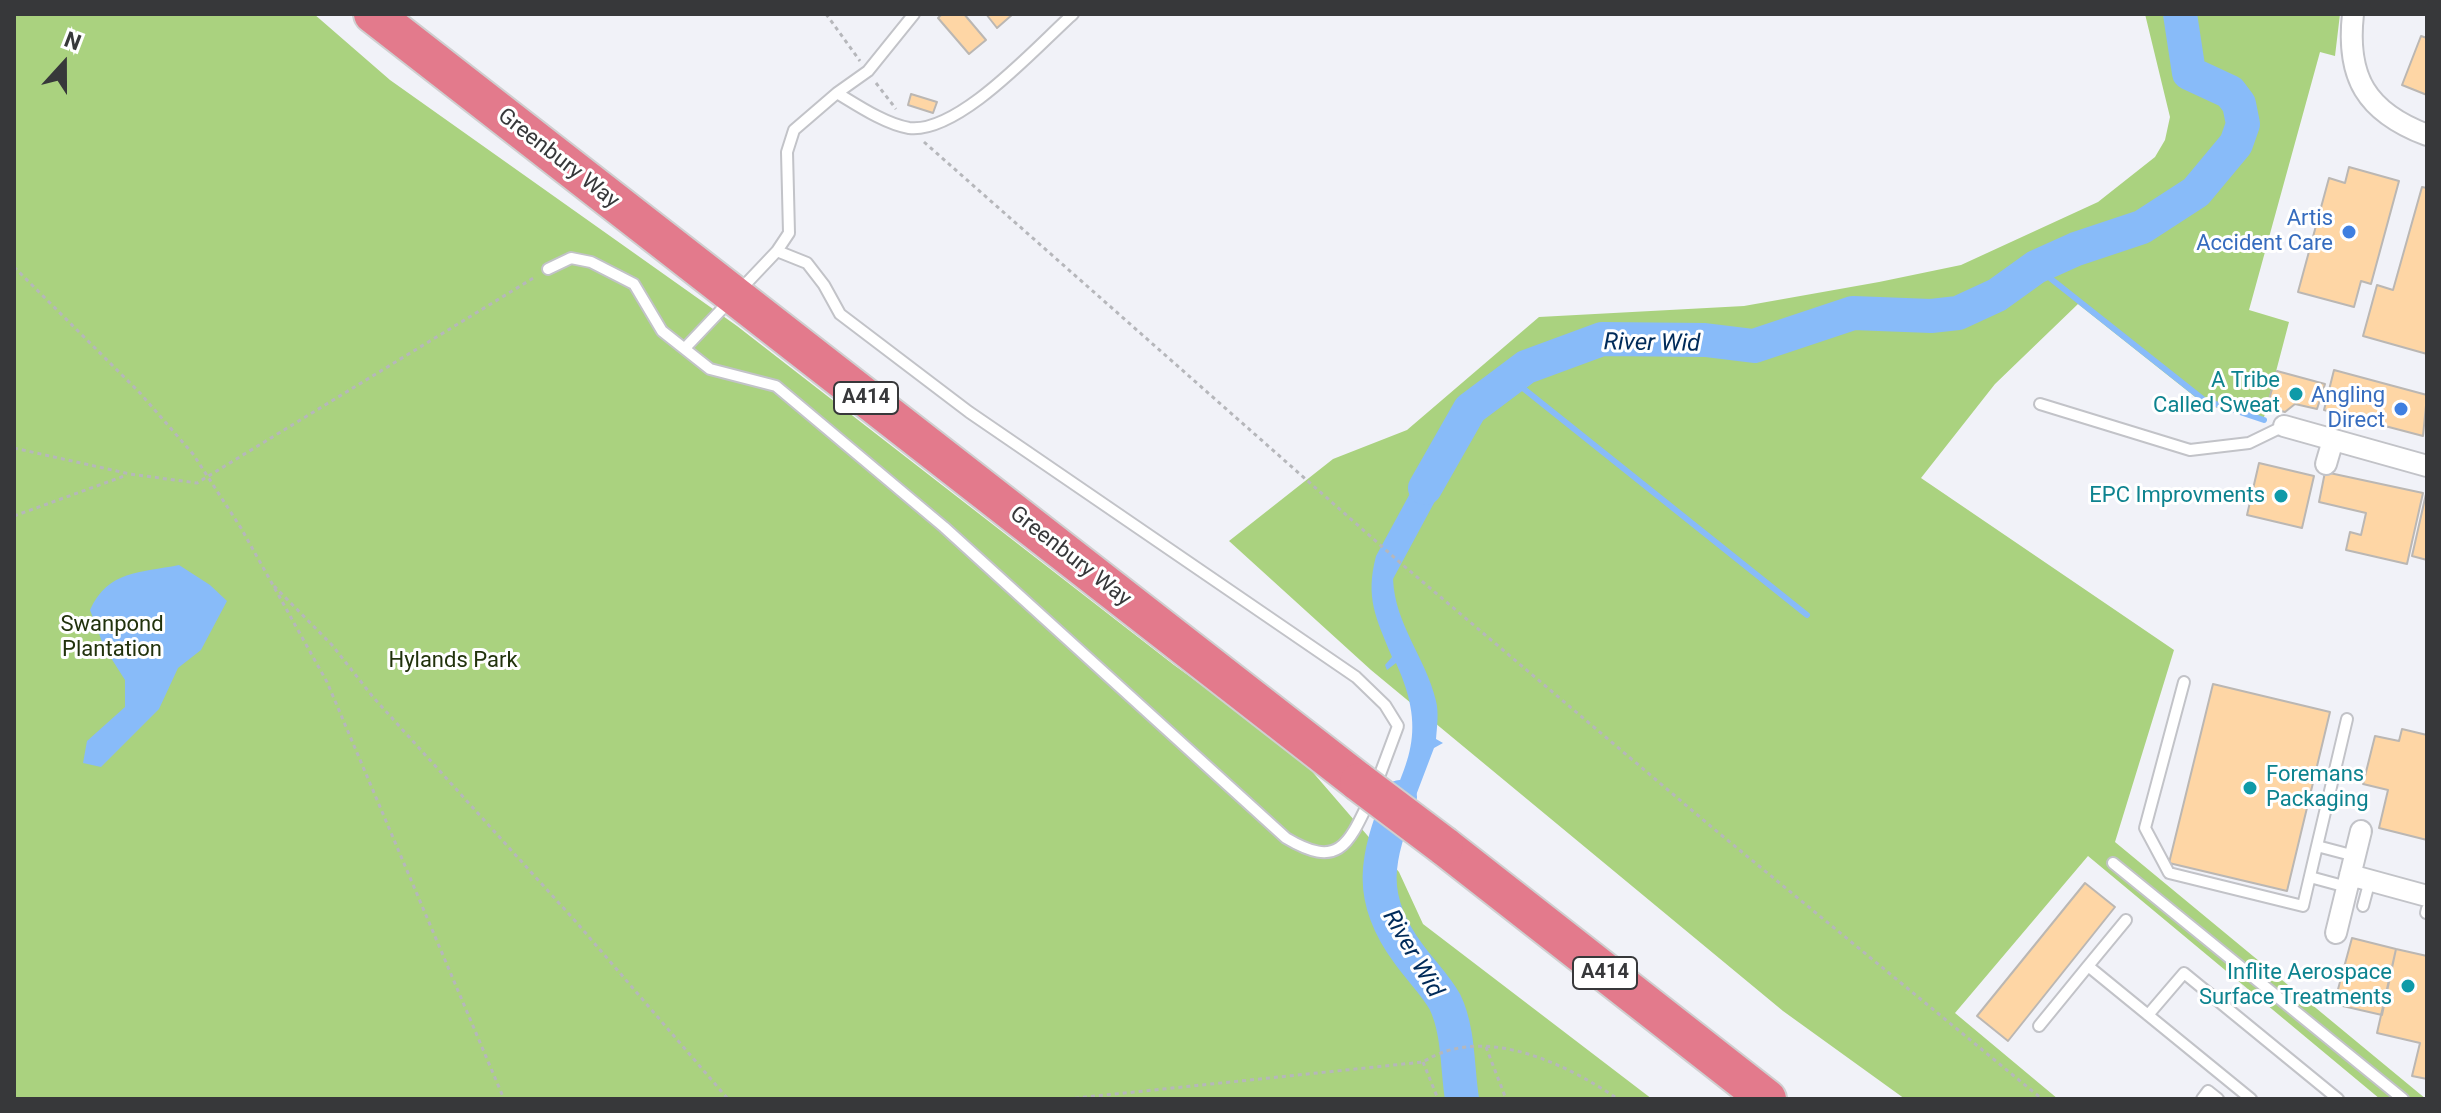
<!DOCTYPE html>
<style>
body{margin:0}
#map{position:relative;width:2441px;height:1113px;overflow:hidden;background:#f1f2f8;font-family:Roboto,sans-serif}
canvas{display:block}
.frame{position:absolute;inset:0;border:16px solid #37383a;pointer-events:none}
.north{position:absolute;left:24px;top:24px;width:80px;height:80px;-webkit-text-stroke:6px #fff;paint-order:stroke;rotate:21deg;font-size:22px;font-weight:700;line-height:32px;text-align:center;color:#37383a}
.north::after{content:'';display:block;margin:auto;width:28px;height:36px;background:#37383a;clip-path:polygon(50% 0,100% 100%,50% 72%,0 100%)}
</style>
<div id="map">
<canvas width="2441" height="1113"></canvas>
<div class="frame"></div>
<div class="north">N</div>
</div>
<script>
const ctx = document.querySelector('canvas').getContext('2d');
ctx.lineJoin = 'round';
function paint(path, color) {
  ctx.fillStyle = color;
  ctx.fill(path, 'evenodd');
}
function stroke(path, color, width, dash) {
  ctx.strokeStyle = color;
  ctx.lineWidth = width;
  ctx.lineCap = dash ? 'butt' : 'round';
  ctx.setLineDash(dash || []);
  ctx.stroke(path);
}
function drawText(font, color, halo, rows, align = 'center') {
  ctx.font = font + ' Roboto,sans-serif';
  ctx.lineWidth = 6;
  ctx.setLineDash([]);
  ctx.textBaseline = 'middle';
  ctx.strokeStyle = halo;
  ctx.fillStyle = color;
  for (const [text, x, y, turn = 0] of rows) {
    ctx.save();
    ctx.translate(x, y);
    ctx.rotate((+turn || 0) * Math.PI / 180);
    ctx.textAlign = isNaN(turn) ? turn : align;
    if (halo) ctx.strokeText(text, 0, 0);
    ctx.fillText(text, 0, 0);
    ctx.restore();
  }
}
paint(new Path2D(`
 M 14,14 L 314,14 L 390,80 L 737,326 L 1174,665 L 1297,754 L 1399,872 L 1423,924 L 1652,1099 L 14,1099 Z
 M 2145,14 L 2340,14 L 2335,56 L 2320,52 L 2249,310 L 2289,322 L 2263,421 L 2204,404 L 2078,304 L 1995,384 L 1921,478 L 2174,650 L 2115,842 L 2426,1099 L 2380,1099 L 2088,856 L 1955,1013 L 2058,1099 L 1905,1099 L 1783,1011 L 1371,670 L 1229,541 L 1333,459 L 1407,430 L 1539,317 L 1744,306 L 1879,282 L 1961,265 L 2098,202 L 2155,157 L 2165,140 L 2170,117 Z`), '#aad27f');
paint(new Path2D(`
 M 1438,442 L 1461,453 L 1393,579 C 1395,625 1426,658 1436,701 C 1439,713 1437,727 1436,739 L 1443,743 L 1434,748 L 1396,848 L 1376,835 C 1405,766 1430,738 1396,663 L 1387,670 L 1385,665 L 1392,657 C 1376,618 1365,598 1376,556 Z
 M 179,565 L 210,585 L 227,601 L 201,650 L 178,668 L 159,709 L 101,767 L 83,763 L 87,741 L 125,707 L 125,680 L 104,647 L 90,610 C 108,570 140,573 179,565 Z`), '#88bbf9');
stroke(new Path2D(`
 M 2036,267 L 2204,400 L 2264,420
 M 1509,377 L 1807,615`), '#88bbf9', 6);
stroke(new Path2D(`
 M 1425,488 L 1470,409 L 1526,367 L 1602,339 L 1705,340 L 1754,346 L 1853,313 L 1931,316 L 1958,313 L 1997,295 L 2036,267 L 2076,249 L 2142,227 L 2196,192 L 2236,144 L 2243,124 L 2239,104 L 2230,92 L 2189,73 L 2180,14
 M 1400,797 C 1377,858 1366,896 1408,953 C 1420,970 1435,984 1445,1002 C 1459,1031 1457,1068 1462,1099`), '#88bbf9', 34);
const building = new Path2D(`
 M 942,14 L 964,14 L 986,40 L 969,54 L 938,18 Z
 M 986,14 L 1013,14 L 997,28 Z
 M 2421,36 L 2427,38 L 2427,95 L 2402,85 Z
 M 911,94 L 937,102 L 933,113 L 908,105 Z
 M 2349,167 L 2399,181 L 2371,284 L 2361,281 L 2354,307 L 2298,292 L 2329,178 L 2345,183 Z
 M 2422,187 L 2427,188 L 2427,354 L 2363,336 L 2377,285 L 2393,290 Z
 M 2334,370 L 2427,395 L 2423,436 L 2324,410 Z
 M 2277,371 L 2325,384 L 2317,409 L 2295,404 L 2285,412 L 2267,407 Z
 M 2259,463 L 2314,476 L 2302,528 L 2247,515 Z
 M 2325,472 L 2423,493 L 2407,564 L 2346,550 L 2350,532 L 2361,535 L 2366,513 L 2319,502 Z
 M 2426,494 L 2427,494 L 2427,560 L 2412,556 Z
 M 2213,684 L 2330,712 L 2287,891 L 2169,863 Z
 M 2402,729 L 2427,735 L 2427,840 L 2379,828 L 2388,790 L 2363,784 L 2375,736 L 2399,741 Z
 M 2085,883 L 2115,907 L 2008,1041 L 1977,1016 Z
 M 2352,938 L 2396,949 L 2382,1015 L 2334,1004 Z
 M 2396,949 L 2427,956 L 2427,1079 L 2412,1076 L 2420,1043 L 2377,1033 Z`);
paint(building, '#fed6a5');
stroke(building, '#bbb7b3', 2);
const lane = new Path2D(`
 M 1073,14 C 1037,46 959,134 909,128 C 885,124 857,105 837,93 L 794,130 L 787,152 L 789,233 L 777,251 L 807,263 L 824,285 L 840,314 L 969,412 L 1356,677 L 1385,705 L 1398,726 L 1376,785
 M 837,93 L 868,71 L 914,14
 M 548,269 L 571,258 L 591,262 L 634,284 L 662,331 L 710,369 L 776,386 L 944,527 L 1286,838 C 1338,869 1348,846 1370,799
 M 686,347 L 777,251
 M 2040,404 L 2190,450 L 2249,443 L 2284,426
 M 2184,682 L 2145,828 L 2169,873 L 2303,906 L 2317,846 L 2355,856
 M 2317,846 L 2347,719
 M 2113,863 L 2403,1099
 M 2310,877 L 2347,887
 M 2363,906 L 2370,880
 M 2426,913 L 2427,909
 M 2088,966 L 2126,920
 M 2148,1015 L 2184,973 L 2338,1099
 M 2039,1026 L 2088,966 L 2251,1099
 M 2202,1099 L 2208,1091 L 2218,1099`);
const street = new Path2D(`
 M 2353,14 C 2346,77 2366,112 2427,135
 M 2284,426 L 2427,466
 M 2326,464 L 2333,440
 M 2350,875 L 2427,896
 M 2336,933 L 2361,831`);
const highway = new Path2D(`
 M 373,14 L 1359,782
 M 1444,846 L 1767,1099`);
stroke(lane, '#c2c3c8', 14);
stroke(street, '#c2c3c8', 24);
stroke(highway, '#cfcfd0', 42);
stroke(new Path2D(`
 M 826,14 L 860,61
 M 876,83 L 896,109
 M 924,142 L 1404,566 L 1714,829 L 2042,1099
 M 14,267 L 140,393 L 193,454 L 241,528 L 327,682 L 504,1099
 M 14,448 L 130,474 L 197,483 L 535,277
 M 14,516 L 127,475
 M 274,586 L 332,645 L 373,697 L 577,923 L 728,1099
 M 1486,1047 L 1506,1099
 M 1423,1062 L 1438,1099
 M 1067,1099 L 1423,1062 C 1484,1023 1566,1064 1618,1099`), '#b6b7bb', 3, [4, 4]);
stroke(lane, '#fff', 10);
stroke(street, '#fff', 20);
stroke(highway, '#e37a8c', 38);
const highwayBridge = new Path2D(`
 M 1359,782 L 1444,846`);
stroke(highwayBridge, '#cfcfd0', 42, []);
stroke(highwayBridge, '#e37a8c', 38);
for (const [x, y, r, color] of [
 [2349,232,8,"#3f7fe0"],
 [2296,394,8,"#0f9aa8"],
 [2401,409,8,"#3f7fe0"],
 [2281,496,8,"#0f9aa8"],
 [2250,788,8,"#0f9aa8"],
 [2408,986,8,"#0f9aa8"]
]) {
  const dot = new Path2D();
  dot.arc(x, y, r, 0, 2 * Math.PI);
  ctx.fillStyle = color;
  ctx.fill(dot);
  stroke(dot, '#fff', 3);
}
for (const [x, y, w] of [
 [866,398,64],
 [1605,973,64]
]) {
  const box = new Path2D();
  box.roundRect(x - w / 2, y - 16, w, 32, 6);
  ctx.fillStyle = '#fff';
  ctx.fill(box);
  stroke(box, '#37383a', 2);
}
drawText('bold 20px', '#37383a', null, [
 ["A414",866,398],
 ["A414",1605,973]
]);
drawText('22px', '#37383a', '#fff', [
 ["Greenbury Way",558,159,38],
 ["Greenbury Way",1070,557,38]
]);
drawText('22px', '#366cbe', '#fff', [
 ["Artis",2333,219],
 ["Accident Care",2333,244],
 ["Angling",2385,396],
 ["Direct",2385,421]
], 'right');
drawText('22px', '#0d838f', '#fff', [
 ["A Tribe",2280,381],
 ["Called Sweat",2280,406],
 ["EPC Improvments",2265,496],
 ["Foremans",2266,775,"left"],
 ["Packaging",2266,800,"left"],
 ["Inflite Aerospace",2392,973],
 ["Surface Treatments",2392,998]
], 'right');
drawText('22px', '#21320c', '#fff', [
 ["Swanpond",112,625],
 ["Plantation",112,650],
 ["Hylands Park",453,661]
]);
drawText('italic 24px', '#002b5a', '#fff', [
 ["River Wid",1652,344,1],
 ["River Wid",1412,954,60]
]);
</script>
